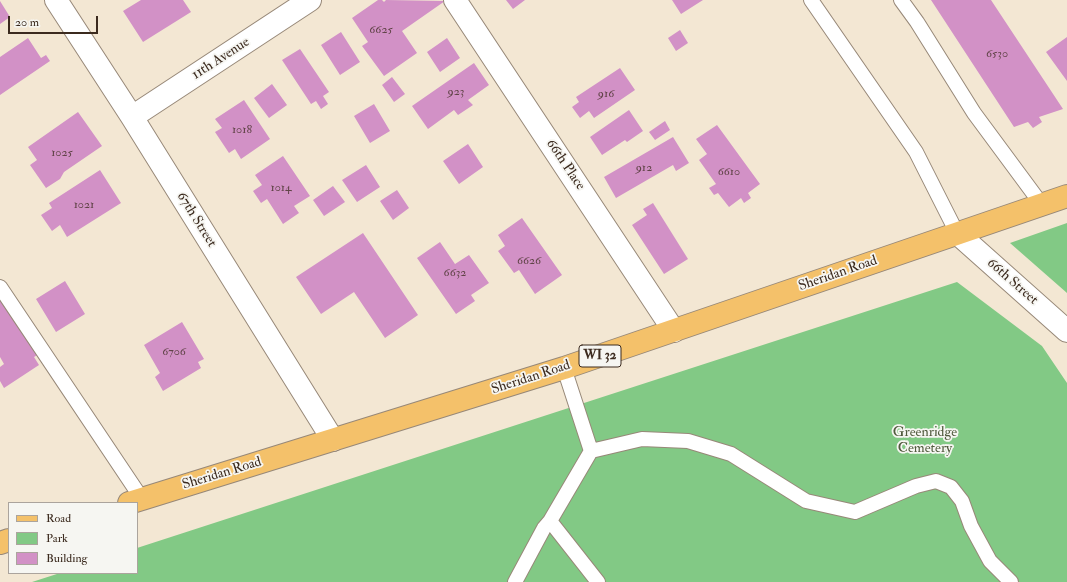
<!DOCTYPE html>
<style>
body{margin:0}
#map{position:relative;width:1067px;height:582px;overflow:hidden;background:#f3e7d3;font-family:"IM FELL Double Pica",serif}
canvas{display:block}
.legend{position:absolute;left:8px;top:502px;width:130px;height:72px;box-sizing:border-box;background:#f6f6f2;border:1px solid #aba49d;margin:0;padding:5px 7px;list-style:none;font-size:12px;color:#3b2a1e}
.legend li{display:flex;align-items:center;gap:8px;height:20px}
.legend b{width:20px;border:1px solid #aba49d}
.scale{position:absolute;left:8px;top:16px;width:90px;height:18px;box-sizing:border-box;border:2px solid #3b2a1e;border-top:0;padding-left:5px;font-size:12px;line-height:14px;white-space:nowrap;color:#3b2a1e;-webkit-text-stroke:3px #f6f6f2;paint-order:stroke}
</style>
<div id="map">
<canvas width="1067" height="582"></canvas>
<ul class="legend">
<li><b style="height:5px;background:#f4c16a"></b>Road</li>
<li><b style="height:11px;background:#82c985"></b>Park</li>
<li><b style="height:11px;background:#d291c6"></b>Building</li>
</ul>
<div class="scale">20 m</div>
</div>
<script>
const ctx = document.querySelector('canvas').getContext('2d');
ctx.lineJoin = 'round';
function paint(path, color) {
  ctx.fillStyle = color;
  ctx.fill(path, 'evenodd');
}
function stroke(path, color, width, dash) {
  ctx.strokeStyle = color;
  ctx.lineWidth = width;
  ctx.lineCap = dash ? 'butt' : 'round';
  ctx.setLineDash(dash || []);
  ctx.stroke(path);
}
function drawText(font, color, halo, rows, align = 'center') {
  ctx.font = font + ' "IM FELL Double Pica",serif';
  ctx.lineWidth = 3.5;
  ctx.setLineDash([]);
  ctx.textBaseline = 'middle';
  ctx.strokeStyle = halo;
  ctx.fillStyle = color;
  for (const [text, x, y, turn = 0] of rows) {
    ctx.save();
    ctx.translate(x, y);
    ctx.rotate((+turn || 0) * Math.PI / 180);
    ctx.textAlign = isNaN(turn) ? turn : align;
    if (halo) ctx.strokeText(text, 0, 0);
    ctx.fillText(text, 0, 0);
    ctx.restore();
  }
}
paint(new Path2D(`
 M 1067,223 L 1067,293 L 1010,243 Z
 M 957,282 L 1042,346 L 1067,383 L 1067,582 L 32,582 L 60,573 L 137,573 L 137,548 Z`), '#82c985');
paint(new Path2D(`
 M 141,0 L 183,0 L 191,12 L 143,42 L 123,11 Z
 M 378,0 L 382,0 L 384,2 L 386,0 L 445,1 L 402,31 L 417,53 L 384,76 L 362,46 L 368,42 L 352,18 Z
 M 506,0 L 525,0 L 513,9 Z
 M 672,0 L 703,0 L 681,14 Z
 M 931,0 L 991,0 L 1063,109 L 1039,117 L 1042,122 L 1033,128 L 1028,122 L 1014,127 Z
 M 0,1 L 10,17 L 0,24 Z
 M 680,30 L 688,43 L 676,51 L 668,38 Z
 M 341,32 L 360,62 L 340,75 L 321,45 Z
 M 1067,37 L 1067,81 L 1046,52 Z
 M 28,38 L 41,58 L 46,55 L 50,61 L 0,95 L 0,57 Z
 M 447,38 L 460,58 L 440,72 L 427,52 Z
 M 300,49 L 329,92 L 323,96 L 328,104 L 321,109 L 316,101 L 311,104 L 282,60 Z
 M 474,63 L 489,85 L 468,100 L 473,105 L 458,115 L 454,110 L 428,129 L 412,106 Z
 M 620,68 L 635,90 L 594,118 L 589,111 L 580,118 L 572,107 L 579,102 L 576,97 Z
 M 392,77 L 405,94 L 394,102 L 382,85 Z
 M 272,84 L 287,105 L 269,118 L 254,98 Z
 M 244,100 L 270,139 L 241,159 L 235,149 L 229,153 L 215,132 L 222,128 L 215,119 Z
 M 374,104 L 390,131 L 370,143 L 354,116 Z
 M 629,110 L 643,131 L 627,142 L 625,140 L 602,155 L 590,137 Z
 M 78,112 L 102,146 L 64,172 L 60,179 L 46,188 L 30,165 L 37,160 L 28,147 Z
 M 665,121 L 670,130 L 655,140 L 649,132 Z
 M 717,125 L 760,184 L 748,193 L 751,198 L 744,203 L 741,198 L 729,207 L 718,193 L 714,195 L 709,188 L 716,184 L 699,160 L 707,154 L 696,139 Z
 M 673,137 L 689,163 L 676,171 L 673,165 L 616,198 L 604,177 Z
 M 468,144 L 483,167 L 459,184 L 443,161 Z
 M 283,156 L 310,196 L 294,206 L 299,213 L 283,224 L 267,199 L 261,203 L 253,191 L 262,185 L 255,175 Z
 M 366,165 L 380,187 L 357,202 L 342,180 Z
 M 100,170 L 121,203 L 67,237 L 60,225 L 52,231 L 41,215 L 52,208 L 49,203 Z
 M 333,186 L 345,202 L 324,216 L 313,200 Z
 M 397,190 L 409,208 L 393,220 L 380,201 Z
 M 653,203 L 688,259 L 664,274 L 632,225 L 647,215 L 643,209 Z
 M 522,218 L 562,275 L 535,294 L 519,270 L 514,273 L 498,251 L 505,246 L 498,235 Z
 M 363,233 L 418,315 L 385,338 L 354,292 L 321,314 L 296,277 Z
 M 440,242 L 455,264 L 469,255 L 489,283 L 471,295 L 475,301 L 456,314 L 417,258 Z
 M 65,281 L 85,314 L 56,332 L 36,299 Z
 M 0,297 L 42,352 L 34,357 L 39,365 L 4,388 L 0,381 L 0,367 L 4,364 L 0,357 Z
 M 182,322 L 204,359 L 198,362 L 201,368 L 163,391 L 155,377 L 160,373 L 144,345 Z`), '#d291c6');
const service = new Path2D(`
 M 811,0 L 916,152 L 957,233
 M 901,0 L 917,22 L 974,113 L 1042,205
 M 0,287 L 142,499
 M 564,368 L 591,451
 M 550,521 L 598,582
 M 515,582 L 544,528 L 550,521 L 591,451 L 642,439 L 688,441 L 731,454 L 806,501 L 855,512 L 916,486 L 936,481 L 951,487 L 962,501 L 971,526 L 990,561 L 1011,582`);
const minor = new Path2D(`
 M 56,0 L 132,117 L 333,440
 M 455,0 L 674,331
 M 132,117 L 310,0
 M 957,233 L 1067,331`);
const primary = new Path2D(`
 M 129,503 L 564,368 L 1067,196
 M 0,543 L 9,540`);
stroke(service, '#978878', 16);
stroke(minor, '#978878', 24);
stroke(primary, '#978878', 24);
stroke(service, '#fff', 14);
stroke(minor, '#fff', 22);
stroke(primary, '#f4c16a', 22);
drawText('12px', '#614448', null, [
 ["6625",381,30],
 ["6530",997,54],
 ["923",456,92],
 ["916",606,94],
 ["1018",242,130],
 ["1025",62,153],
 ["912",644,168],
 ["6610",729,172],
 ["1014",281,188],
 ["1021",84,205],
 ["6626",529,261],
 ["6632",455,273],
 ["6706",174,352]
]);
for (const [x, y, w] of [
 [600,356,42]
]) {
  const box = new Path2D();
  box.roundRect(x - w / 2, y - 11, w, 22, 3);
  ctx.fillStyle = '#f6f6f2';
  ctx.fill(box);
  stroke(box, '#3b2a1e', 1);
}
drawText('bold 13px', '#3b2a1e', null, [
 ["WI 32",600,356]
]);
drawText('14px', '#3b2a1e', '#f6f6f2', [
 ["11th Avenue",221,59,-33],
 ["66th Place",565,165,56],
 ["67th Street",196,220,58],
 ["Sheridan Road",838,274,-19],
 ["66th Street",1012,282,41],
 ["Sheridan Road",531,378,-18],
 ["Sheridan Road",222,474,-17]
]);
drawText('14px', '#505a3d', '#f6f6f2', [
 ["Greenridge",925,433],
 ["Cemetery",925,449]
]);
</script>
